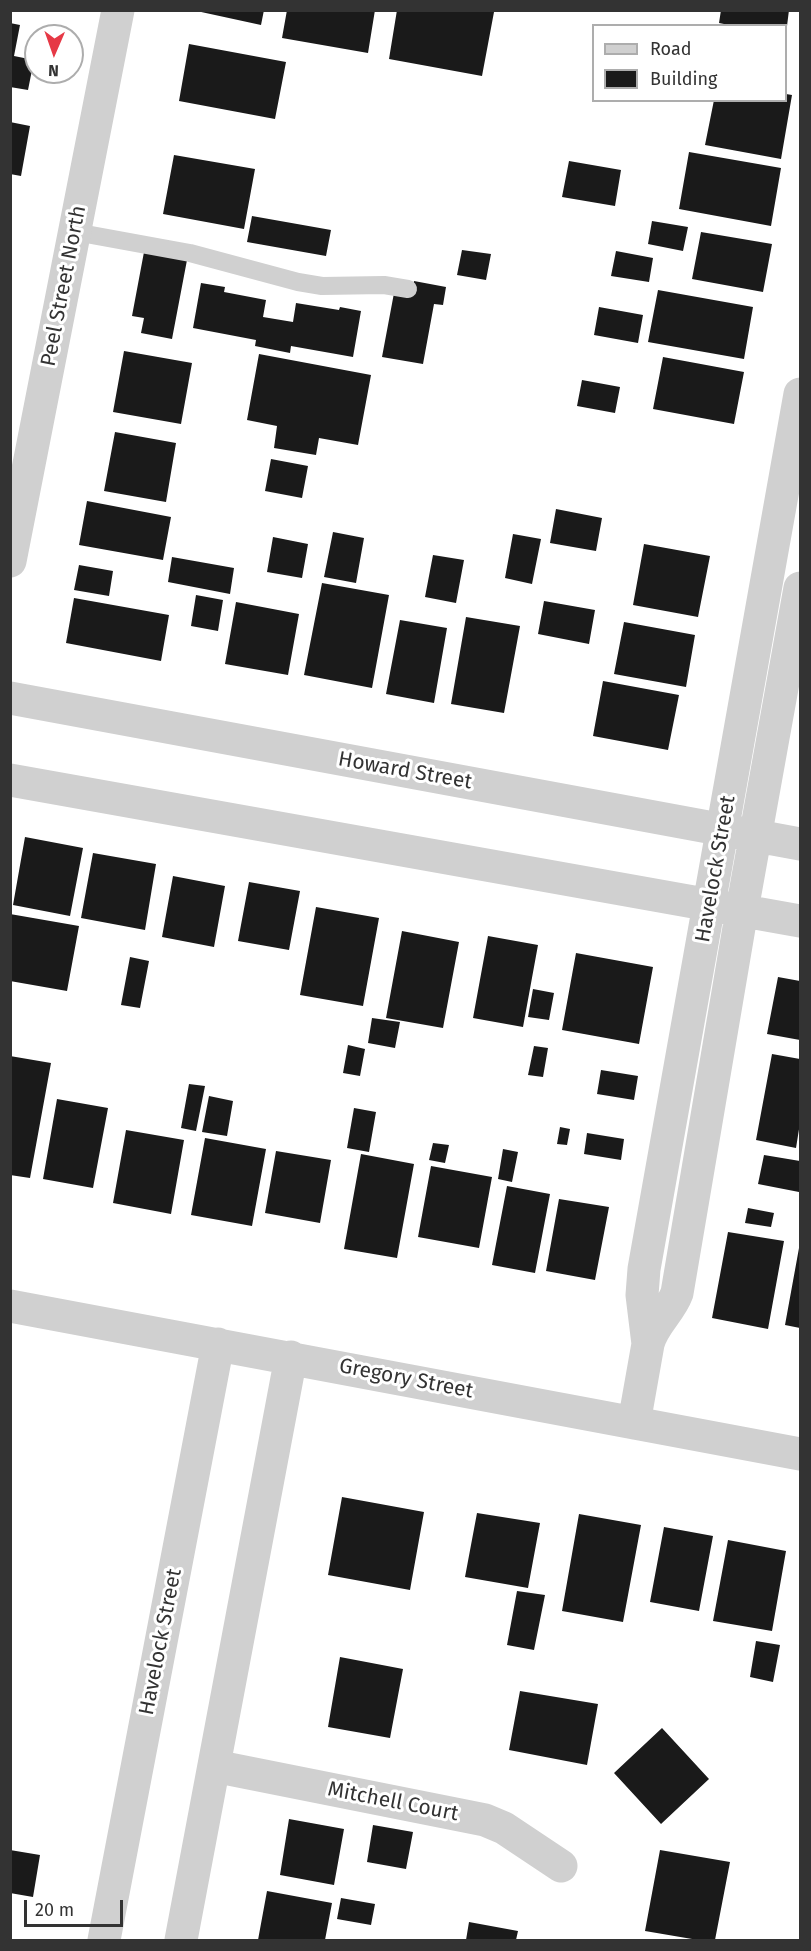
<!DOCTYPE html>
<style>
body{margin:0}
#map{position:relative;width:811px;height:1951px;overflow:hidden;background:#fff;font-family:"Fira Sans",sans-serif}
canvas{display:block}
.frame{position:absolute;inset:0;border:12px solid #333;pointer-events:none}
.legend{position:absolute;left:592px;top:24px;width:195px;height:78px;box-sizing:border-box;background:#fff;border:2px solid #adadad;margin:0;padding:8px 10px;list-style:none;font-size:18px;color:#333}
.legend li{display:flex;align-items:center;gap:12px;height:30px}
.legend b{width:30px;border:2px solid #adadad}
.north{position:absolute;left:24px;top:24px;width:60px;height:60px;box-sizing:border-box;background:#fff;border:2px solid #adadad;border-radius:50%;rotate:182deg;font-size:16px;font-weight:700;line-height:24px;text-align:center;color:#333}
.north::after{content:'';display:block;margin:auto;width:21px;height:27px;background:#e63946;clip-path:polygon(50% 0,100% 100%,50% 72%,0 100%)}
.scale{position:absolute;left:24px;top:1900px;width:99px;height:27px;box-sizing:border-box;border:3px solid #333;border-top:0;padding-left:8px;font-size:18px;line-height:21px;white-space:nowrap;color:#333;-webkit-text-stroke:4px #fff;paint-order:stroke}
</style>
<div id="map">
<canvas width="811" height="1951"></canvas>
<div class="frame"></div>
<ul class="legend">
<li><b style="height:8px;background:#d0d0d0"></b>Road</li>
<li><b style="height:16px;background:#1a1a1a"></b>Building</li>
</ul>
<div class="north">N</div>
<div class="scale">20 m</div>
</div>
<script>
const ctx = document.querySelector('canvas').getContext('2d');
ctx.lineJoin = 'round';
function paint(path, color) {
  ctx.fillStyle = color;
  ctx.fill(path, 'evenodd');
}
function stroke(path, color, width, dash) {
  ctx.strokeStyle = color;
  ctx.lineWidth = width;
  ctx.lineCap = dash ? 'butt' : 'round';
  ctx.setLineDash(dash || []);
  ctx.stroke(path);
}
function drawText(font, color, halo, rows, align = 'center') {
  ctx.font = font + ' "Fira Sans",sans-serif';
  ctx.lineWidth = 6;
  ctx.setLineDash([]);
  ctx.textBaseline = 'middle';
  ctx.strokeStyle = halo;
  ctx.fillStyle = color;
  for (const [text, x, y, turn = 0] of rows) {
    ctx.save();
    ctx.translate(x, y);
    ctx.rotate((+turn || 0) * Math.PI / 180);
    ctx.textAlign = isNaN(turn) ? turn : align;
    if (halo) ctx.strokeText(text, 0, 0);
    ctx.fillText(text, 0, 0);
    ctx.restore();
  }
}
paint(new Path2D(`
 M 192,10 L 264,10 L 261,25 Z
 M 287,10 L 375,10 L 368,53 L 282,38 Z
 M 397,10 L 494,12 L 482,76 L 389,59 Z
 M 721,10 L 789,10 L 787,26 L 734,26 L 719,23 Z
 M 10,23 L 20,25 L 14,56 L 34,60 L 28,90 L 10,87 Z
 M 189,44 L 286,62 L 275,119 L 179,101 Z
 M 786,94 L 792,95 L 781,159 L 705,145 L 714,100 L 786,100 Z
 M 10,122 L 30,126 L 21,176 L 10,174 Z
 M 689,152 L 781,168 L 771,226 L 679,209 Z
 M 174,155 L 255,169 L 244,229 L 163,214 Z
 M 569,161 L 621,170 L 615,206 L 562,197 Z
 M 252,216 L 331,230 L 326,256 L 247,242 Z
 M 652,221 L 688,227 L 683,251 L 648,244 Z
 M 701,232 L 772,244 L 763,292 L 692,279 Z
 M 462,250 L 491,254 L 486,280 L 457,275 Z
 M 616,251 L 653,258 L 649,282 L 611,276 Z
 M 144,252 L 187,260 L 172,339 L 141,333 L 144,318 L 132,316 Z
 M 414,281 L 446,287 L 443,305 L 434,304 L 423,364 L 382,357 L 394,293 L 411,297 Z
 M 201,283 L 225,287 L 224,292 L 266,300 L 263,317 L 293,322 L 296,303 L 339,310 L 340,307 L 361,311 L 353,357 L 291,346 L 290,353 L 255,346 L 256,340 L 193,328 Z
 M 658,290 L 753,307 L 744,359 L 648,342 Z
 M 599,307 L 643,315 L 638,343 L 594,335 Z
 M 124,351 L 192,363 L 181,424 L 113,412 Z
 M 259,354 L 371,375 L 358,445 L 319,438 L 316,455 L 274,448 L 277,426 L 247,420 Z
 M 663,357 L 744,372 L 734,424 L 653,409 Z
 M 582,380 L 620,387 L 615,413 L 577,406 Z
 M 115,432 L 176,443 L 166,502 L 104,491 Z
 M 271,459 L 308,466 L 302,498 L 265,491 Z
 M 87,501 L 171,517 L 163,560 L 79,545 Z
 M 556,509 L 602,518 L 596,551 L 550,543 Z
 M 333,532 L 364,538 L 356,583 L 324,577 Z
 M 513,534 L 541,539 L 532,584 L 505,578 Z
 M 273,537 L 308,544 L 302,578 L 267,572 Z
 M 644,544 L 710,556 L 698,617 L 633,605 Z
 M 433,555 L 464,560 L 456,603 L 425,597 Z
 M 172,557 L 234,568 L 230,594 L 168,582 Z
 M 79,565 L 113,571 L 109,596 L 74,590 Z
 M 322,583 L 389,595 L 372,688 L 304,675 Z
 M 196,595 L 223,600 L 218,631 L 191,626 Z
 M 74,598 L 169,615 L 161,661 L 66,643 Z
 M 544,601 L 595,610 L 589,644 L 538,634 Z
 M 236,602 L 299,614 L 288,675 L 225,664 Z
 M 466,617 L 520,626 L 504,713 L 451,704 Z
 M 400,620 L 447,628 L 434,703 L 386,694 Z
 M 624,622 L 695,635 L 686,687 L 614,674 Z
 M 603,681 L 679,695 L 668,750 L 593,736 Z
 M 25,837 L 83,848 L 70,916 L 13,905 Z
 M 93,853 L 156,864 L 145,930 L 81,918 Z
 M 173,876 L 225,886 L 214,947 L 162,937 Z
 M 249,882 L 300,891 L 289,950 L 238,941 Z
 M 316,907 L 379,918 L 363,1006 L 300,995 Z
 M 10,914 L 79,926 L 67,991 L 10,981 Z
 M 402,931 L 459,942 L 443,1028 L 386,1018 Z
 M 488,936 L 538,945 L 523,1027 L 473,1018 Z
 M 576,953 L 653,967 L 639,1044 L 562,1030 Z
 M 130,957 L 149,961 L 140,1008 L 121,1005 Z
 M 778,977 L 800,981 L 800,1040 L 767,1034 Z
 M 533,989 L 554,993 L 549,1020 L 528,1017 Z
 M 372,1018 L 400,1022 L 395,1048 L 368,1043 Z
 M 348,1045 L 365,1049 L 360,1076 L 343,1073 Z
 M 534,1046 L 548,1048 L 543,1077 L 528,1075 Z
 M 772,1054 L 800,1059 L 800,1123 L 796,1148 L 756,1140 Z
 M 10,1056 L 51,1063 L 30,1178 L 10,1175 Z
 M 601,1070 L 638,1076 L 634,1100 L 597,1094 Z
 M 189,1084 L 205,1086 L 196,1131 L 181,1128 Z
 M 209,1096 L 233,1101 L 227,1136 L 202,1132 Z
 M 57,1099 L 108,1108 L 93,1188 L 43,1179 Z
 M 354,1108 L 376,1112 L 369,1152 L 347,1148 Z
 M 560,1127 L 570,1129 L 567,1145 L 557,1144 Z
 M 126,1130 L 184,1140 L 171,1214 L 113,1203 Z
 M 587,1133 L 624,1139 L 621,1160 L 584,1154 Z
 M 205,1138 L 266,1149 L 252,1226 L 191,1215 Z
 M 433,1143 L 449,1145 L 445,1163 L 429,1160 Z
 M 503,1149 L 518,1152 L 512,1182 L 498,1179 Z
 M 276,1151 L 331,1160 L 320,1223 L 265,1213 Z
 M 361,1154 L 414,1164 L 397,1258 L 344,1249 Z
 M 764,1155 L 800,1161 L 799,1192 L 758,1184 Z
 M 431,1166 L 492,1177 L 479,1248 L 418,1237 Z
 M 507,1186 L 550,1194 L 535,1273 L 492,1265 Z
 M 559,1199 L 609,1207 L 595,1280 L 546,1271 Z
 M 748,1208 L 774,1213 L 771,1227 L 745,1223 Z
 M 728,1232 L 784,1241 L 768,1329 L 712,1318 Z
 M 799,1248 L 800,1248 L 800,1328 L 785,1325 Z
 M 342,1497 L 424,1512 L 410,1590 L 328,1575 Z
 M 477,1513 L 540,1523 L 528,1588 L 465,1577 Z
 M 579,1514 L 641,1525 L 623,1622 L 562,1611 Z
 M 664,1527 L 713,1536 L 699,1611 L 650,1602 Z
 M 728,1540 L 786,1551 L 772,1631 L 713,1621 Z
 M 517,1591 L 545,1595 L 534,1650 L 507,1645 Z
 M 756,1641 L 780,1645 L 773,1682 L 750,1677 Z
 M 340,1657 L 403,1669 L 390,1738 L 328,1727 Z
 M 520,1691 L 598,1704 L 587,1765 L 509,1750 Z
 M 662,1728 L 709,1779 L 661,1824 L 614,1773 Z
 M 289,1819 L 344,1829 L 334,1885 L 280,1875 Z
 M 373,1825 L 413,1832 L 406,1869 L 367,1862 Z
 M 10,1850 L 40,1855 L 33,1897 L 10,1893 Z
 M 660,1850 L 730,1862 L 715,1940 L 698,1940 L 645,1931 Z
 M 267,1891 L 332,1903 L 325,1940 L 258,1940 Z
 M 341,1898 L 375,1904 L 371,1925 L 337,1919 Z
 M 469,1922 L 518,1931 L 516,1940 L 466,1940 Z`), '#1a1a1a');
stroke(new Path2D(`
 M 75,232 L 190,253 L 298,282 L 322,286 L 384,285 L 408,289`), '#d0d0d0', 18);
stroke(new Path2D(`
 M 10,561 L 118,10
 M 10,698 L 800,844
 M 10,780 L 800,921
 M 10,1306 L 800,1454
 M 648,1344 C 653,1324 670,1312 677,1293 L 742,910 L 800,588
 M 634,1423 L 648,1344 L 642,1295 L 644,1269 L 800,394
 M 214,1766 L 485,1820 L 504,1828 L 561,1866
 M 104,1940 L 218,1344
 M 181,1940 L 291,1357`), '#d0d0d0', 33);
drawText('21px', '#333', '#fff', [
 ["Peel Street North",64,286,-79],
 ["Howard Street",405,771,10],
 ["Havelock Street",716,869,-80],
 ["Gregory Street",406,1379,11],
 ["Havelock Street",161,1642,-79],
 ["Mitchell Court",393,1802,11]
]);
</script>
